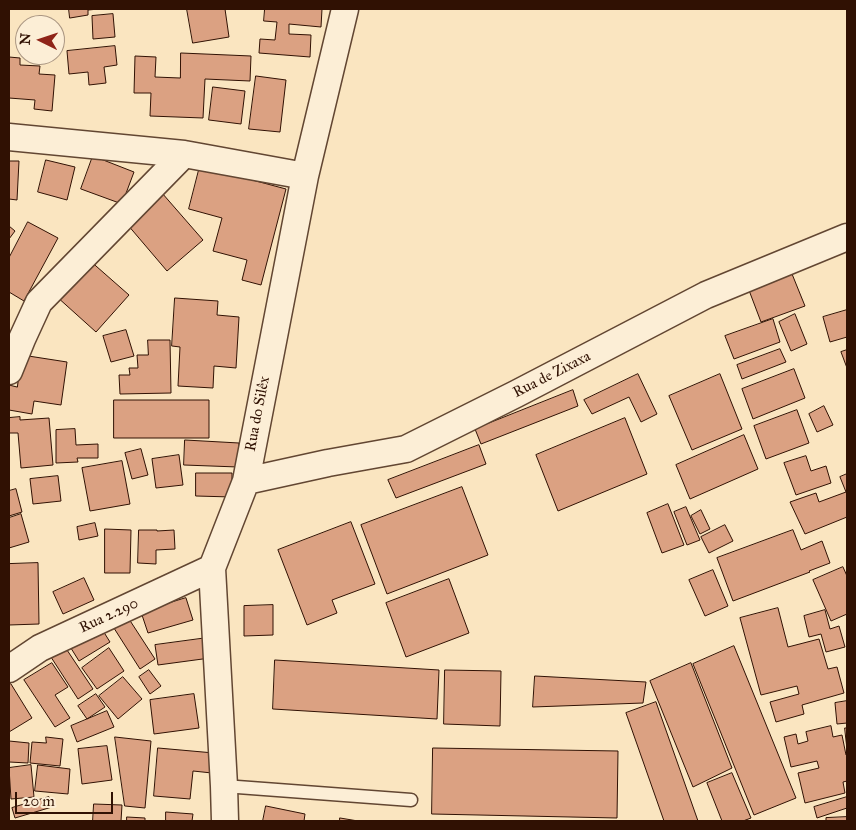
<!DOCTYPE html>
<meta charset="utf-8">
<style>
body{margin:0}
#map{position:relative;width:856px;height:830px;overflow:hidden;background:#fae5c0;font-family:"IM FELL Great Primer",serif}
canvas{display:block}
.frame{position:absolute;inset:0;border:10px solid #301103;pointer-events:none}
.north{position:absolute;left:15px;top:15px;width:50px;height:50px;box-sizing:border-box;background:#fceed6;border:1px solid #aa9682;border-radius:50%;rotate:274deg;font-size:14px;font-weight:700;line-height:20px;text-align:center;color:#301103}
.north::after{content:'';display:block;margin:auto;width:18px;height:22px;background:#8f2418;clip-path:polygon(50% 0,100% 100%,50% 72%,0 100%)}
.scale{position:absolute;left:15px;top:792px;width:98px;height:22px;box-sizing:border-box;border:2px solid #301103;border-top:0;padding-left:6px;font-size:15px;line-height:18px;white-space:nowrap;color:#301103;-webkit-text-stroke:4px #fceed6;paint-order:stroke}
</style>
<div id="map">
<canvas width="856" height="830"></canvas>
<div class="frame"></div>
<div class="north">N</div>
<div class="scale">20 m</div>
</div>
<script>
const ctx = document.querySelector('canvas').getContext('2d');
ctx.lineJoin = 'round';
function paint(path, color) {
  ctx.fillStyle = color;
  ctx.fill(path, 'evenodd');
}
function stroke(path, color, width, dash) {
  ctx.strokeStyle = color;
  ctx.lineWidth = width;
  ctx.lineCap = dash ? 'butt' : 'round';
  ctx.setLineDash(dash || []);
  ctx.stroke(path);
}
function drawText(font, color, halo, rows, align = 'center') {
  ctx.font = font + ' "IM FELL Great Primer",serif';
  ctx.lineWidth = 4;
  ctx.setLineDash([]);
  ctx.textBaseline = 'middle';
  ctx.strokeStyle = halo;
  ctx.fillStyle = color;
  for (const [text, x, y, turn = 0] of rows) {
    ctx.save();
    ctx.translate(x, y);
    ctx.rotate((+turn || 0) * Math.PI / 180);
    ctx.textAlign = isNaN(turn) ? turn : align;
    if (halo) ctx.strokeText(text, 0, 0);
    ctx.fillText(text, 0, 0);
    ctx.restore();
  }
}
const building = new Path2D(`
 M 69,9 L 99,9 L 88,10 L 88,15 L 70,18 Z
 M 187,9 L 225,9 L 229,37 L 193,43 Z
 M 265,9 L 322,9 L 321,27 L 289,24 L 289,34 L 311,35 L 310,57 L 259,53 L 260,39 L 275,40 L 277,22 L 264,21 Z
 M 113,14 L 115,37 L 93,39 L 92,16 Z
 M 115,46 L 117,65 L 104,67 L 106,83 L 89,85 L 88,72 L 69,74 L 67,51 Z
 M 181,53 L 251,56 L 250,81 L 205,79 L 203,118 L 150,116 L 151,93 L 134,93 L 135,56 L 156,57 L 155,77 L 180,78 Z
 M 9,57 L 20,58 L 20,65 L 40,66 L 39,74 L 55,75 L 52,111 L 34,109 L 35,100 L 9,98 Z
 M 256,76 L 286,80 L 280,132 L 249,129 Z
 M 213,87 L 245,91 L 241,124 L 209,120 Z
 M 93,156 L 134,172 L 122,204 L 81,189 Z
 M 46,160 L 75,167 L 67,200 L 38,192 Z
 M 9,161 L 19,161 L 17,200 L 9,199 Z
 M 200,166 L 286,189 L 261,285 L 242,280 L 247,260 L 213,251 L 222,218 L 189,209 Z
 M 162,193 L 203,240 L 167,271 L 127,224 Z
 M 28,222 L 58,238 L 24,301 L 9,292 L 9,258 Z
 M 9,226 L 15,231 L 9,239 Z
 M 88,259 L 129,295 L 96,332 L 56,296 Z
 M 790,269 L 805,306 L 761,322 L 747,285 Z
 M 175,298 L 218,301 L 217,315 L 239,317 L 236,368 L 214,366 L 213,388 L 178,386 L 180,347 L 172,346 Z
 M 847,310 L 847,337 L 830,342 L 823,317 Z
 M 795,314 L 807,344 L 791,351 L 779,322 Z
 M 773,319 L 780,342 L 734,359 L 725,336 Z
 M 126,330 L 134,356 L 111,362 L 103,336 Z
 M 148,340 L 170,340 L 171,393 L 120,394 L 119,375 L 130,375 L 129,368 L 138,368 L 137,355 L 148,355 Z
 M 780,349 L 786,362 L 742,379 L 737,365 Z
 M 847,350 L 847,368 L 841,352 Z
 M 22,355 L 67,362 L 61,405 L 34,401 L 32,414 L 9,410 L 9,385 L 17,387 Z
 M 794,369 L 805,398 L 753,419 L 742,389 Z
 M 638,374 L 657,414 L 641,422 L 629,397 L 592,414 L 584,400 Z
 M 720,374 L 742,429 L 692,450 L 669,396 Z
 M 573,390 L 578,406 L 481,444 L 475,429 Z
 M 114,400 L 209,400 L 209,438 L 114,438 Z
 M 824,406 L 833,425 L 817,432 L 809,414 Z
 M 797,410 L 809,443 L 766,459 L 754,426 Z
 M 20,417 L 20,420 L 49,418 L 53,465 L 21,468 L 18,433 L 9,433 L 9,418 Z
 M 625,418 L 647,474 L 558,511 L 536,455 Z
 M 75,429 L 76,445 L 98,444 L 98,458 L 77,458 L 78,462 L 56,463 L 56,430 Z
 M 744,435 L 758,469 L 690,499 L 676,465 Z
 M 185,440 L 239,443 L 238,467 L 184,465 Z
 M 479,445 L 486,464 L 396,498 L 388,480 Z
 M 141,449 L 148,475 L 132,479 L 125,453 Z
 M 179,455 L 183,485 L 156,488 L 152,459 Z
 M 806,456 L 811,471 L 826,466 L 831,483 L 796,495 L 784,463 Z
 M 122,461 L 130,504 L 90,511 L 82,468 Z
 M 196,473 L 232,473 L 232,497 L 196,496 Z
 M 847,474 L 847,517 L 805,534 L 790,502 L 816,493 L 819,502 L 846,492 L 840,477 Z
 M 58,476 L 61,501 L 33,504 L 30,479 Z
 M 462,487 L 488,555 L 387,594 L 361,525 Z
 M 16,489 L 22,512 L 9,516 L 9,491 Z
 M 668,504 L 684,545 L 662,553 L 647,513 Z
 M 686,507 L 700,540 L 687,545 L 674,512 Z
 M 701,510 L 710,529 L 700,534 L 691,516 Z
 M 21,514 L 29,542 L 9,548 L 9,518 Z
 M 351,522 L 375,584 L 332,600 L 337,613 L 307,625 L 278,550 Z
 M 95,523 L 98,536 L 79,540 L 77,527 Z
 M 725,525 L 733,541 L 709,553 L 701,537 Z
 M 105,529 L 131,530 L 130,573 L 105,573 Z
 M 139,530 L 157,530 L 157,531 L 174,530 L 175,549 L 156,550 L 156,564 L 138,563 Z
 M 793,530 L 801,550 L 822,541 L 830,563 L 809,571 L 810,572 L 733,601 L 717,558 Z
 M 38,563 L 39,624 L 9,625 L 9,564 Z
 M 843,567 L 847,576 L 847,614 L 831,621 L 813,580 Z
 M 713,570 L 728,606 L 705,616 L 689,580 Z
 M 84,578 L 94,600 L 63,614 L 53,592 Z
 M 449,579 L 469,633 L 406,657 L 386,603 Z
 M 186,598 L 193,620 L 148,633 L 141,612 Z
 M 273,605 L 273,635 L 244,636 L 244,606 Z
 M 778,608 L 788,647 L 819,639 L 828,669 L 837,667 L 844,693 L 802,705 L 804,714 L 776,722 L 770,702 L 799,694 L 797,686 L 761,695 L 740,618 Z
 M 825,610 L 830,629 L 839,626 L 845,647 L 826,652 L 821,634 L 809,637 L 804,616 Z
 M 127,616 L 155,659 L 140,669 L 112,625 Z
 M 100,626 L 110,642 L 79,661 L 69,645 Z
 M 207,638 L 210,658 L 158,665 L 155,645 Z
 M 63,644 L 93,689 L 78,699 L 49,654 Z
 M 734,646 L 796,798 L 754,815 L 693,664 Z
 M 109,648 L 124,671 L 97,689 L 82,668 Z
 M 275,660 L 439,670 L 437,719 L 273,709 Z
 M 52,663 L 68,687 L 55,695 L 70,718 L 55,727 L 24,680 Z
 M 691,663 L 732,768 L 693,787 L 650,681 Z
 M 149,670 L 161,686 L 150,694 L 139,677 Z
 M 445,670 L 501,671 L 500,726 L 444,724 Z
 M 535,676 L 646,682 L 643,703 L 533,707 Z
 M 123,677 L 142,699 L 118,719 L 99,696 Z
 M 11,684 L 32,718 L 9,732 L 9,685 Z
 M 96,694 L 105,707 L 87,719 L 78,706 Z
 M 194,694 L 199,728 L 154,734 L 150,700 Z
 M 847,701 L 847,723 L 837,724 L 835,703 Z
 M 656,702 L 698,821 L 664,821 L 626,713 Z
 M 107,711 L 114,727 L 77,742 L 71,726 Z
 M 831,726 L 833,737 L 842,735 L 846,755 L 847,755 L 847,781 L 843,782 L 845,793 L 805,803 L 798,773 L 819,768 L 817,761 L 791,767 L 784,737 L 796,734 L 798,744 L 808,741 L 806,732 Z
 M 845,728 L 847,728 L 847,749 Z
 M 46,737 L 63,739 L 60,766 L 30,763 L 32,742 L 46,743 Z
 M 115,737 L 151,741 L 145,808 L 125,806 Z
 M 9,741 L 29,743 L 28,763 L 9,762 Z
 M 107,746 L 112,780 L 82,784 L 78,749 Z
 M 158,748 L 214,753 L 212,773 L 193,771 L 190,799 L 154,796 Z
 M 433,748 L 618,751 L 617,818 L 432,814 Z
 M 31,765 L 34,797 L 11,799 L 9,768 Z
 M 38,765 L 70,769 L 68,794 L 35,791 Z
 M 732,773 L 751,818 L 743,821 L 722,821 L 707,783 Z
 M 49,797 L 52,807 L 15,818 L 12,808 Z
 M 847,797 L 847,808 L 817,818 L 814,807 Z
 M 94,804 L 122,805 L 121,821 L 93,821 Z
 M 266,806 L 305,814 L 304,821 L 263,821 Z
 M 166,812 L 193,814 L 192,821 L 166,821 Z
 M 127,817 L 145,818 L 145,821 L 127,821 Z
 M 847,817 L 847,821 L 826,821 L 826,818 Z
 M 340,818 L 358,821 L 340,821 Z`);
paint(building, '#dba182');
stroke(building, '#301103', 1);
const lane = new Path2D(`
 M 224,786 L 411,800`);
const street = new Path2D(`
 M 9,137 L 184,154 L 305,176
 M 9,371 L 22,339 L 39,302 L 184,154
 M 246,481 L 328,463 L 406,449 L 516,394 L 706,295 L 847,237
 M 9,669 L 40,648 L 212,568
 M 225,821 L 224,786 L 212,568 L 246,481 L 305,176 L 345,9`);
stroke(lane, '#624632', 15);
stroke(street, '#624632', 29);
stroke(lane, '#fceed6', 12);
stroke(street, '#fceed6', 26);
drawText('15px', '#301103', '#fceed6', [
 ["Rua de Zixaxa",552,375,-27],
 ["Rua do Silêx",258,414,-79],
 ["Rua 2.290",109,616,-25]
]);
</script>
